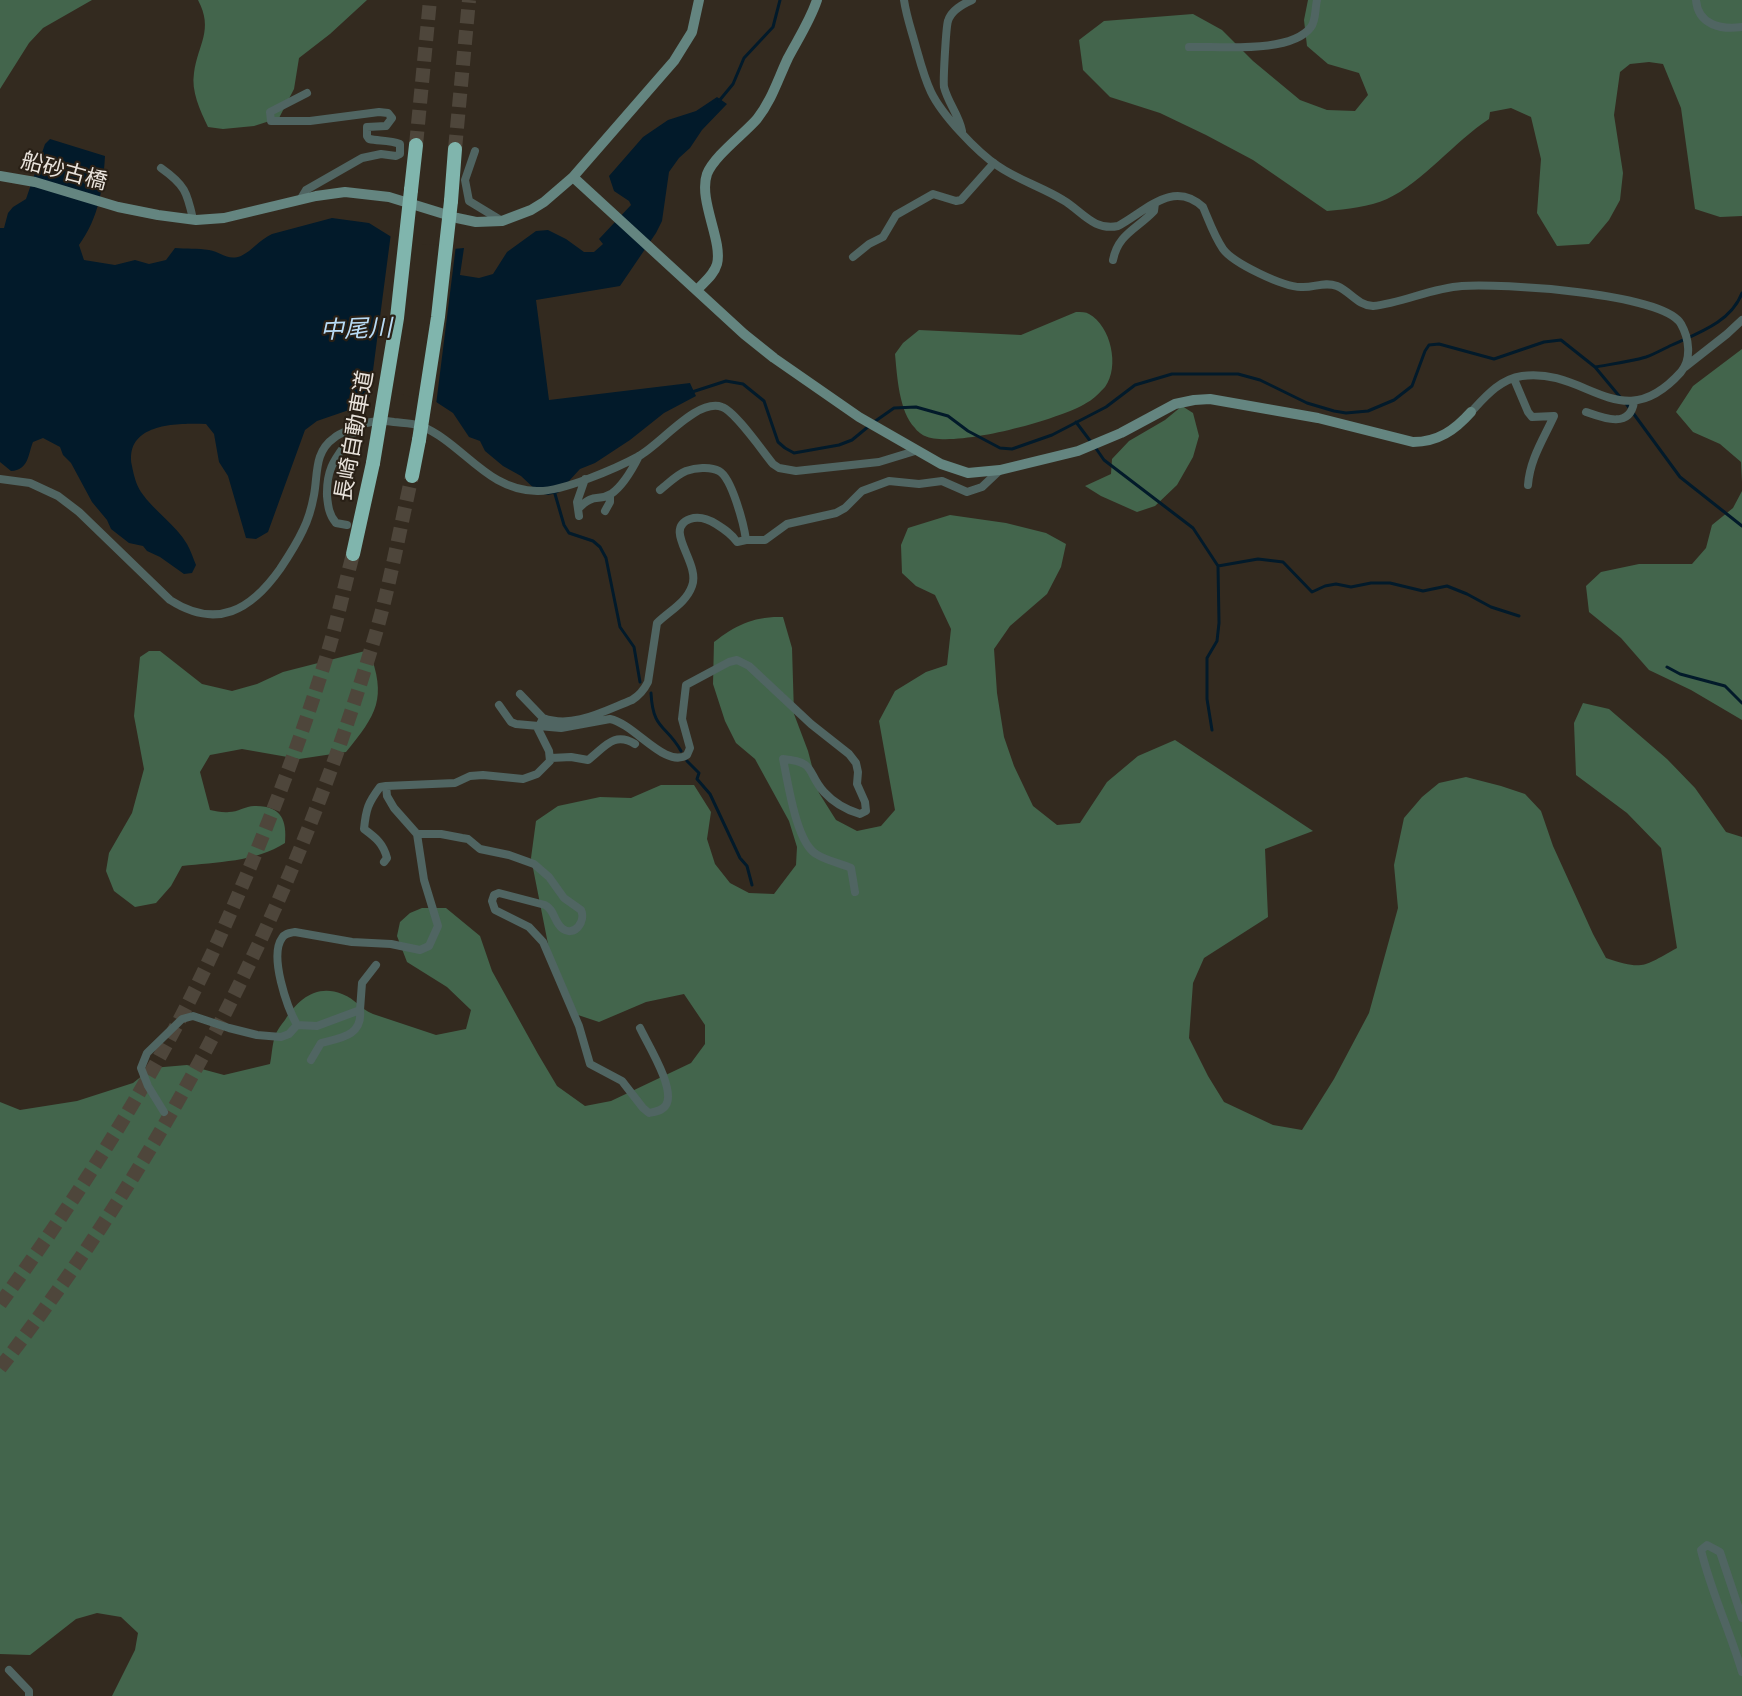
<!DOCTYPE html>
<meta charset="utf-8">
<style>
body{margin:0}
canvas{display:block;background:#332a1f}
</style>
<canvas width="1742" height="1696"></canvas>
<script>
const ctx = document.querySelector('canvas').getContext('2d');
ctx.lineJoin = 'round';
function paint(path, color) {
  ctx.fillStyle = color;
  ctx.fill(path, 'evenodd');
}
function stroke(path, color, width, dash) {
  ctx.strokeStyle = color;
  ctx.lineWidth = width;
  ctx.lineCap = dash ? 'butt' : 'round';
  ctx.setLineDash(dash || []);
  ctx.stroke(path);
}
function drawText(font, color, halo, rows, align = 'center') {
  ctx.font = font + ' "PT Sans Narrow","Noto Sans JP",sans-serif';
  ctx.lineWidth = 4.5;
  ctx.setLineDash([]);
  ctx.textBaseline = 'middle';
  ctx.strokeStyle = halo;
  ctx.fillStyle = color;
  for (const [text, x, y, turn = 0] of rows) {
    ctx.save();
    ctx.translate(x, y);
    ctx.rotate((+turn || 0) * Math.PI / 180);
    ctx.textAlign = isNaN(turn) ? turn : align;
    if (halo) ctx.strokeText(text, 0, 0);
    ctx.fillText(text, 0, 0);
    ctx.restore();
  }
}
paint(new Path2D(`
 M 0,0 L 92,0 L 43,28 L 29,43 L 0,89 Z
 M 198,0 L 367,0 L 330,34 L 299,58 L 294,89 L 279,118 L 254,126 L 223,129 L 208,127 C 200,110 191,91 194,73 C 198,44 214,30 198,0 Z
 M 1308,0 L 1742,0 L 1742,216 L 1720,217 L 1695,209 L 1681,108 L 1663,64 L 1649,62 L 1630,64 L 1620,72 L 1614,115 L 1623,173 L 1620,200 L 1609,220 L 1589,244 L 1557,246 L 1537,213 L 1541,159 L 1531,117 L 1511,108 L 1490,112 L 1489,119 C 1454,142 1423,182 1387,199 C 1369,207 1347,209 1327,211 L 1253,160 L 1206,135 L 1160,113 L 1110,97 L 1083,70 L 1079,40 L 1104,21 L 1193,14 L 1222,30 L 1253,61 L 1300,100 L 1327,110 L 1355,111 L 1368,95 L 1359,73 L 1328,64 L 1307,46 L 1304,20 Z
 M 1076,312 C 1081,312 1086,312 1089,314 C 1111,326 1120,367 1105,387 C 1100,392 1094,399 1088,402 C 1063,419 953,449 925,436 C 922,435 917,431 915,428 C 899,412 897,375 895,354 L 903,343 L 919,330 L 1021,335 Z
 M 1742,349 L 1742,482 L 1741,462 L 1720,444 L 1693,432 L 1676,412 L 1693,386 Z
 M 1182,406 L 1193,413 L 1199,436 L 1193,457 L 1177,485 L 1155,506 L 1137,512 L 1101,496 L 1085,486 L 1111,474 L 1112,459 L 1129,441 L 1165,420 Z
 M 1742,491 L 1742,720 L 1691,690 L 1649,670 L 1621,638 L 1589,612 L 1586,586 L 1601,572 L 1639,564 L 1692,564 L 1706,548 L 1712,525 L 1733,508 Z
 M 950,515 L 1006,523 L 1046,533 L 1066,544 L 1061,567 L 1047,594 L 1010,626 L 994,649 L 997,693 L 1004,737 L 1014,766 L 1033,806 L 1057,825 L 1080,823 L 1107,782 L 1138,756 L 1175,740 L 1313,831 L 1265,849 L 1268,917 L 1204,958 L 1193,983 L 1189,1038 L 1208,1076 L 1224,1102 L 1273,1125 L 1302,1130 L 1334,1079 L 1369,1013 L 1398,908 L 1394,865 L 1404,818 L 1422,797 L 1439,783 L 1466,777 L 1501,786 L 1525,794 L 1541,811 L 1553,846 L 1593,934 L 1606,958 C 1644,971 1644,966 1677,948 L 1661,848 L 1627,813 L 1576,775 L 1574,723 L 1583,703 L 1609,709 L 1667,759 L 1695,788 L 1726,832 L 1742,837 L 1742,1696 L 112,1696 L 135,1650 L 138,1633 L 121,1617 L 97,1613 L 76,1619 L 30,1655 L 0,1654 L 0,1102 L 20,1110 L 77,1101 L 133,1083 L 152,1068 L 187,1065 L 224,1075 L 270,1064 C 272,1055 272,1045 275,1036 C 277,1030 281,1025 285,1020 C 298,999 317,984 342,994 C 357,1000 359,1008 373,1014 L 436,1035 L 466,1029 L 471,1010 L 447,987 L 407,962 L 397,936 L 400,922 L 410,913 L 422,908 L 446,908 L 480,936 L 492,971 L 538,1054 L 557,1086 L 585,1106 L 611,1101 L 691,1063 L 705,1044 L 705,1025 L 684,994 L 646,1002 L 599,1022 L 578,1015 L 549,949 L 531,858 L 536,821 L 558,806 L 600,797 L 631,798 L 661,785 L 694,785 L 711,812 L 707,839 L 715,864 L 730,883 L 749,893 L 774,894 L 796,865 L 797,847 L 789,821 L 755,759 L 736,743 L 725,721 L 713,684 L 714,642 C 736,625 754,616 783,617 L 792,648 L 794,714 L 808,751 L 819,793 L 836,820 L 857,831 L 881,826 L 895,810 L 879,721 L 895,691 L 926,672 L 947,665 L 951,629 L 935,595 L 916,586 L 902,573 L 901,545 L 908,528 Z
 M 369,650 C 387,699 377,714 346,752 L 299,759 L 242,749 L 210,755 L 200,772 L 210,810 C 216,811 223,813 229,812 C 238,812 247,805 256,806 C 282,806 287,821 285,843 C 256,862 216,862 182,866 L 171,886 L 156,903 L 135,907 L 114,891 L 106,871 L 109,853 L 132,813 L 144,769 L 134,716 L 140,657 L 149,651 L 160,651 L 202,684 L 232,691 L 257,684 L 283,672 Z`), '#43654c');
paint(new Path2D(`
 M 717,97 L 727,104 L 702,130 L 690,148 L 679,158 L 669,172 L 662,221 L 656,233 L 620,286 L 536,300 L 549,400 L 690,383 L 696,396 L 664,413 L 630,440 L 595,463 L 580,469 L 558,493 L 548,495 L 539,493 L 521,476 L 503,466 L 485,451 L 480,441 L 469,437 L 453,413 L 430,398 L 393,390 L 369,397 L 349,410 L 317,421 L 305,430 L 268,532 L 256,539 L 246,538 L 228,476 L 219,462 L 214,434 L 206,424 C 177,423 124,423 132,466 C 134,476 136,484 141,492 C 154,511 176,525 187,544 C 191,551 193,558 196,565 L 192,573 L 184,574 L 160,557 L 147,551 L 143,546 L 129,543 L 111,529 L 107,520 L 92,502 L 71,463 L 63,455 L 60,447 L 43,438 L 33,442 C 28,454 29,470 11,471 L 0,462 L 0,228 L 4,228 L 8,213 L 13,207 L 26,199 L 45,144 L 50,139 L 105,156 C 103,189 99,217 79,245 L 84,260 L 115,265 L 135,260 L 149,264 L 166,260 L 175,248 C 186,249 198,248 209,250 C 221,252 227,261 241,256 C 253,250 259,240 272,234 L 332,218 L 369,223 L 398,241 L 453,249 L 464,248 L 460,275 L 479,278 L 493,274 L 507,252 L 536,231 L 548,230 L 566,239 L 584,252 L 594,252 L 603,244 L 599,239 L 631,205 L 629,201 L 614,191 L 609,176 L 643,137 L 668,120 L 696,111 Z`), '#021a2a');
paint(new Path2D(`
 M 391,233 L 399,238 L 422,244 L 456,245 L 436,405 L 429,400 L 393,393 L 369,401 Z`), '#332a1f');
stroke(new Path2D(`
 M 719,101 L 733,84 L 744,58 L 773,27 L 780,0
 M 1595,367 L 1620,397
 M 692,392 L 726,381 L 743,384 L 764,401 L 778,442 L 785,448 L 794,453 L 839,445 L 852,440 L 869,426
 M 1625,402 L 1680,477 L 1742,526
 M 874,422 L 894,408 L 916,407 L 948,416 L 968,431 L 1000,448 L 1012,449 L 1052,435 L 1106,407 L 1135,385 L 1172,374 L 1238,374 L 1260,380 L 1307,403 L 1334,411 L 1346,413 L 1368,411 L 1394,400 L 1412,386 L 1425,351 L 1429,345 L 1439,344 L 1494,359 L 1544,342 L 1561,340 L 1595,367 C 1612,364 1629,362 1646,357 C 1655,354 1663,349 1672,345 C 1698,333 1731,322 1742,293
 M 1076,422 L 1091,442
 M 1095,447 L 1104,460 L 1193,528 L 1218,566 L 1219,623 L 1217,641 L 1207,658 L 1207,699 L 1212,730
 M 555,494 L 564,525 L 569,533 L 593,541 L 600,547 L 606,558 L 620,627 L 634,647 L 640,682
 M 1218,566 L 1258,559 L 1283,562 L 1312,592 L 1325,586 L 1336,584 L 1351,587 L 1371,583 L 1390,583 L 1423,591 L 1447,586 L 1467,594 L 1491,607 L 1519,616
 M 1667,667 L 1680,674 L 1725,686 L 1742,703
 M 651,693 C 653,731 666,724 681,751
 M 687,761 L 699,773 L 697,779 L 710,794 L 740,858 L 747,866 L 752,885`), '#021a2a', 3);
stroke(new Path2D(`
 M 416,145 L 430,0
 M 455,149 L 469,0
 M 0,1304 C 82,1191 159,1071 217,943 C 259,850 297,753 327,655 C 337,622 344,588 353,554
 M 0,1368 C 167,1154 294,906 372,646 C 389,591 399,532 412,476`), '#4e463b', 14, [14, 7]);
stroke(new Path2D(`
 M 904,0 C 906,14 910,26 914,40 C 919,57 923,75 931,92 C 942,115 977,152 998,166 C 1018,180 1042,187 1063,200 C 1082,211 1093,231 1118,226 C 1146,211 1173,179 1203,207 C 1209,221 1214,236 1223,249 C 1233,263 1283,287 1301,287 C 1314,288 1324,281 1337,286 C 1351,292 1357,305 1373,306 C 1403,303 1431,288 1462,286 C 1499,283 1664,293 1681,324 C 1689,338 1692,359 1681,372 C 1621,439 1587,367 1522,376 C 1500,379 1485,397 1471,412
 M 1696,0 C 1698,25 1721,30 1742,27
 M 1189,47 C 1220,46 1291,54 1311,27 C 1316,21 1315,8 1317,0
 M 962,131 C 959,115 948,103 944,87 C 943,81 946,27 948,21 C 951,10 963,4 972,0
 M 475,151 L 465,180 L 469,201 L 502,221
 M 161,168 C 185,185 187,192 193,219
 M 300,200 L 306,190 L 362,158 L 381,154 L 396,156 L 400,154 L 400,144 C 390,140 379,141 369,139 L 367,136 L 367,127 L 386,126 L 392,118 L 388,113 L 379,112 L 310,121 L 271,121 L 270,112 L 307,93
 M 853,257 L 869,244 L 883,237 L 896,215 L 933,194 L 956,201 L 961,200 L 994,163
 M 1113,260 C 1118,234 1137,229 1154,211 L 1155,203
 M 1685,367 L 1727,334 L 1742,320
 M 1514,379 L 1528,412 L 1532,417 L 1554,416 C 1543,440 1530,459 1528,485
 M 1586,412 C 1603,418 1630,429 1634,402
 M 0,479 L 30,483 L 58,496 L 79,512 L 170,600 C 217,630 251,610 280,569 C 288,557 297,543 303,530 C 308,520 312,506 314,495 C 318,474 314,452 334,438 C 341,432 351,430 358,426 C 370,421 382,420 394,422 C 402,423 413,423 421,426 C 463,443 487,491 537,491 C 562,492 617,468 639,456 C 661,444 697,398 722,407 C 735,411 763,452 773,464 L 779,468 L 796,471 L 879,462 L 915,451
 M 660,490 C 668,484 676,475 686,471 C 695,468 710,466 719,471 C 732,478 744,525 746,540
 M 578,509 L 577,502 L 585,479
 M 605,511 L 610,502 L 610,495
 M 579,516 L 578,509 C 594,492 598,502 611,494 C 623,486 633,468 639,456
 M 347,525 L 336,523 C 329,515 328,506 327,496 C 326,462 340,455 357,428
 M 520,694 L 543,718
 M 499,705 L 511,722 L 516,724 L 561,728 L 610,719 C 635,724 665,769 687,755 L 690,748 L 682,719 L 686,685 L 729,662 L 737,660 L 749,666 L 811,724 L 849,754 L 856,763 L 858,772 L 857,784 L 865,802 L 866,811 L 860,814 C 847,810 833,802 824,792 C 806,772 817,762 783,759 C 788,782 796,842 816,854 C 827,861 840,863 851,868 L 855,892
 M 551,758 L 571,757 L 588,760 C 605,747 614,731 635,744
 M 417,834 L 441,834 L 462,838 L 468,839 L 480,849 L 509,855 L 534,864 L 549,877 L 564,898 L 581,910 C 586,921 575,937 563,929 C 554,923 555,910 545,905 L 499,893 L 494,895 L 492,901 L 495,910 L 529,927 L 543,942 L 579,1026 L 590,1064 L 622,1081 L 643,1108 L 649,1113 C 655,1112 662,1111 666,1105 C 676,1089 647,1043 640,1028
 M 384,862 L 387,858 C 383,843 376,838 364,829 C 366,809 368,803 380,787 L 386,786
 M 297,1025 L 317,1026 L 360,1010 L 362,983 L 376,965
 M 311,1060 L 321,1043 C 340,1038 363,1036 360,1010
 M 164,1112 L 148,1086 L 141,1068 L 147,1053 L 182,1019 L 193,1016 L 229,1028 L 257,1035 L 281,1037 L 289,1034 L 297,1025 C 287,1007 269,956 282,938 C 285,933 290,933 295,932 L 352,942 L 391,944 L 420,950 L 429,946 L 438,926 L 424,880 L 417,834 L 394,808 L 387,796 L 386,786 L 455,783 L 470,776 L 483,775 L 523,779 L 537,774 L 550,761 L 549,751 L 538,729 L 543,718 C 573,729 604,711 632,700 C 640,695 644,690 648,682 L 657,623 C 669,611 686,603 692,586 C 701,563 662,529 690,519 C 699,516 708,519 716,524 C 724,529 732,534 737,542 L 746,540 L 765,540 L 787,524 L 836,513 L 845,508 L 862,491 L 889,481 L 919,484 L 942,481 L 967,492 L 982,487 L 1000,470
 M 1742,1618 L 1720,1552 L 1707,1545 L 1701,1550 C 1711,1592 1730,1631 1742,1672
 M 9,1670 L 29,1691 L 29,1696`), '#506562', 8);
stroke(new Path2D(`
 M 0,176 L 35,182 L 118,207 L 158,215 L 196,220 L 224,218 L 316,196 L 345,192 L 389,197 L 457,218 L 476,222 L 502,221 L 531,210 L 544,202 L 573,177 L 674,61 L 692,32 L 699,0
 M 573,177 L 744,334 L 774,358 L 859,417 L 941,464 L 968,473 L 1000,470 L 1078,451 L 1121,433 L 1175,404 L 1194,400 L 1210,399 L 1318,418 L 1413,442 C 1438,442 1455,430 1471,412
 M 697,290 C 704,282 714,275 717,264 C 723,241 698,200 707,174 C 714,156 744,134 757,119 C 772,100 778,79 788,58 C 798,39 810,21 817,0`), '#648580', 10);
stroke(new Path2D(`
 M 411,190 L 416,145
 M 451,201 L 455,149
 M 412,476 L 419,440
 M 353,554 L 373,463`), '#80b5ad', 14);
stroke(new Path2D(`
 M 419,440 L 438,317 L 451,201
 M 373,463 L 397,318 L 411,190`), '#80b5ad', 14);
drawText('22px', '#e9e3dc', '#292016', [
 ["船砂古橋",64,172,15],
 ["長崎自動車道",355,436,-80]
]);
drawText('italic 24px', '#b9dcf6', '#292016', [
 ["中尾川",356,330,-2]
]);
</script>
